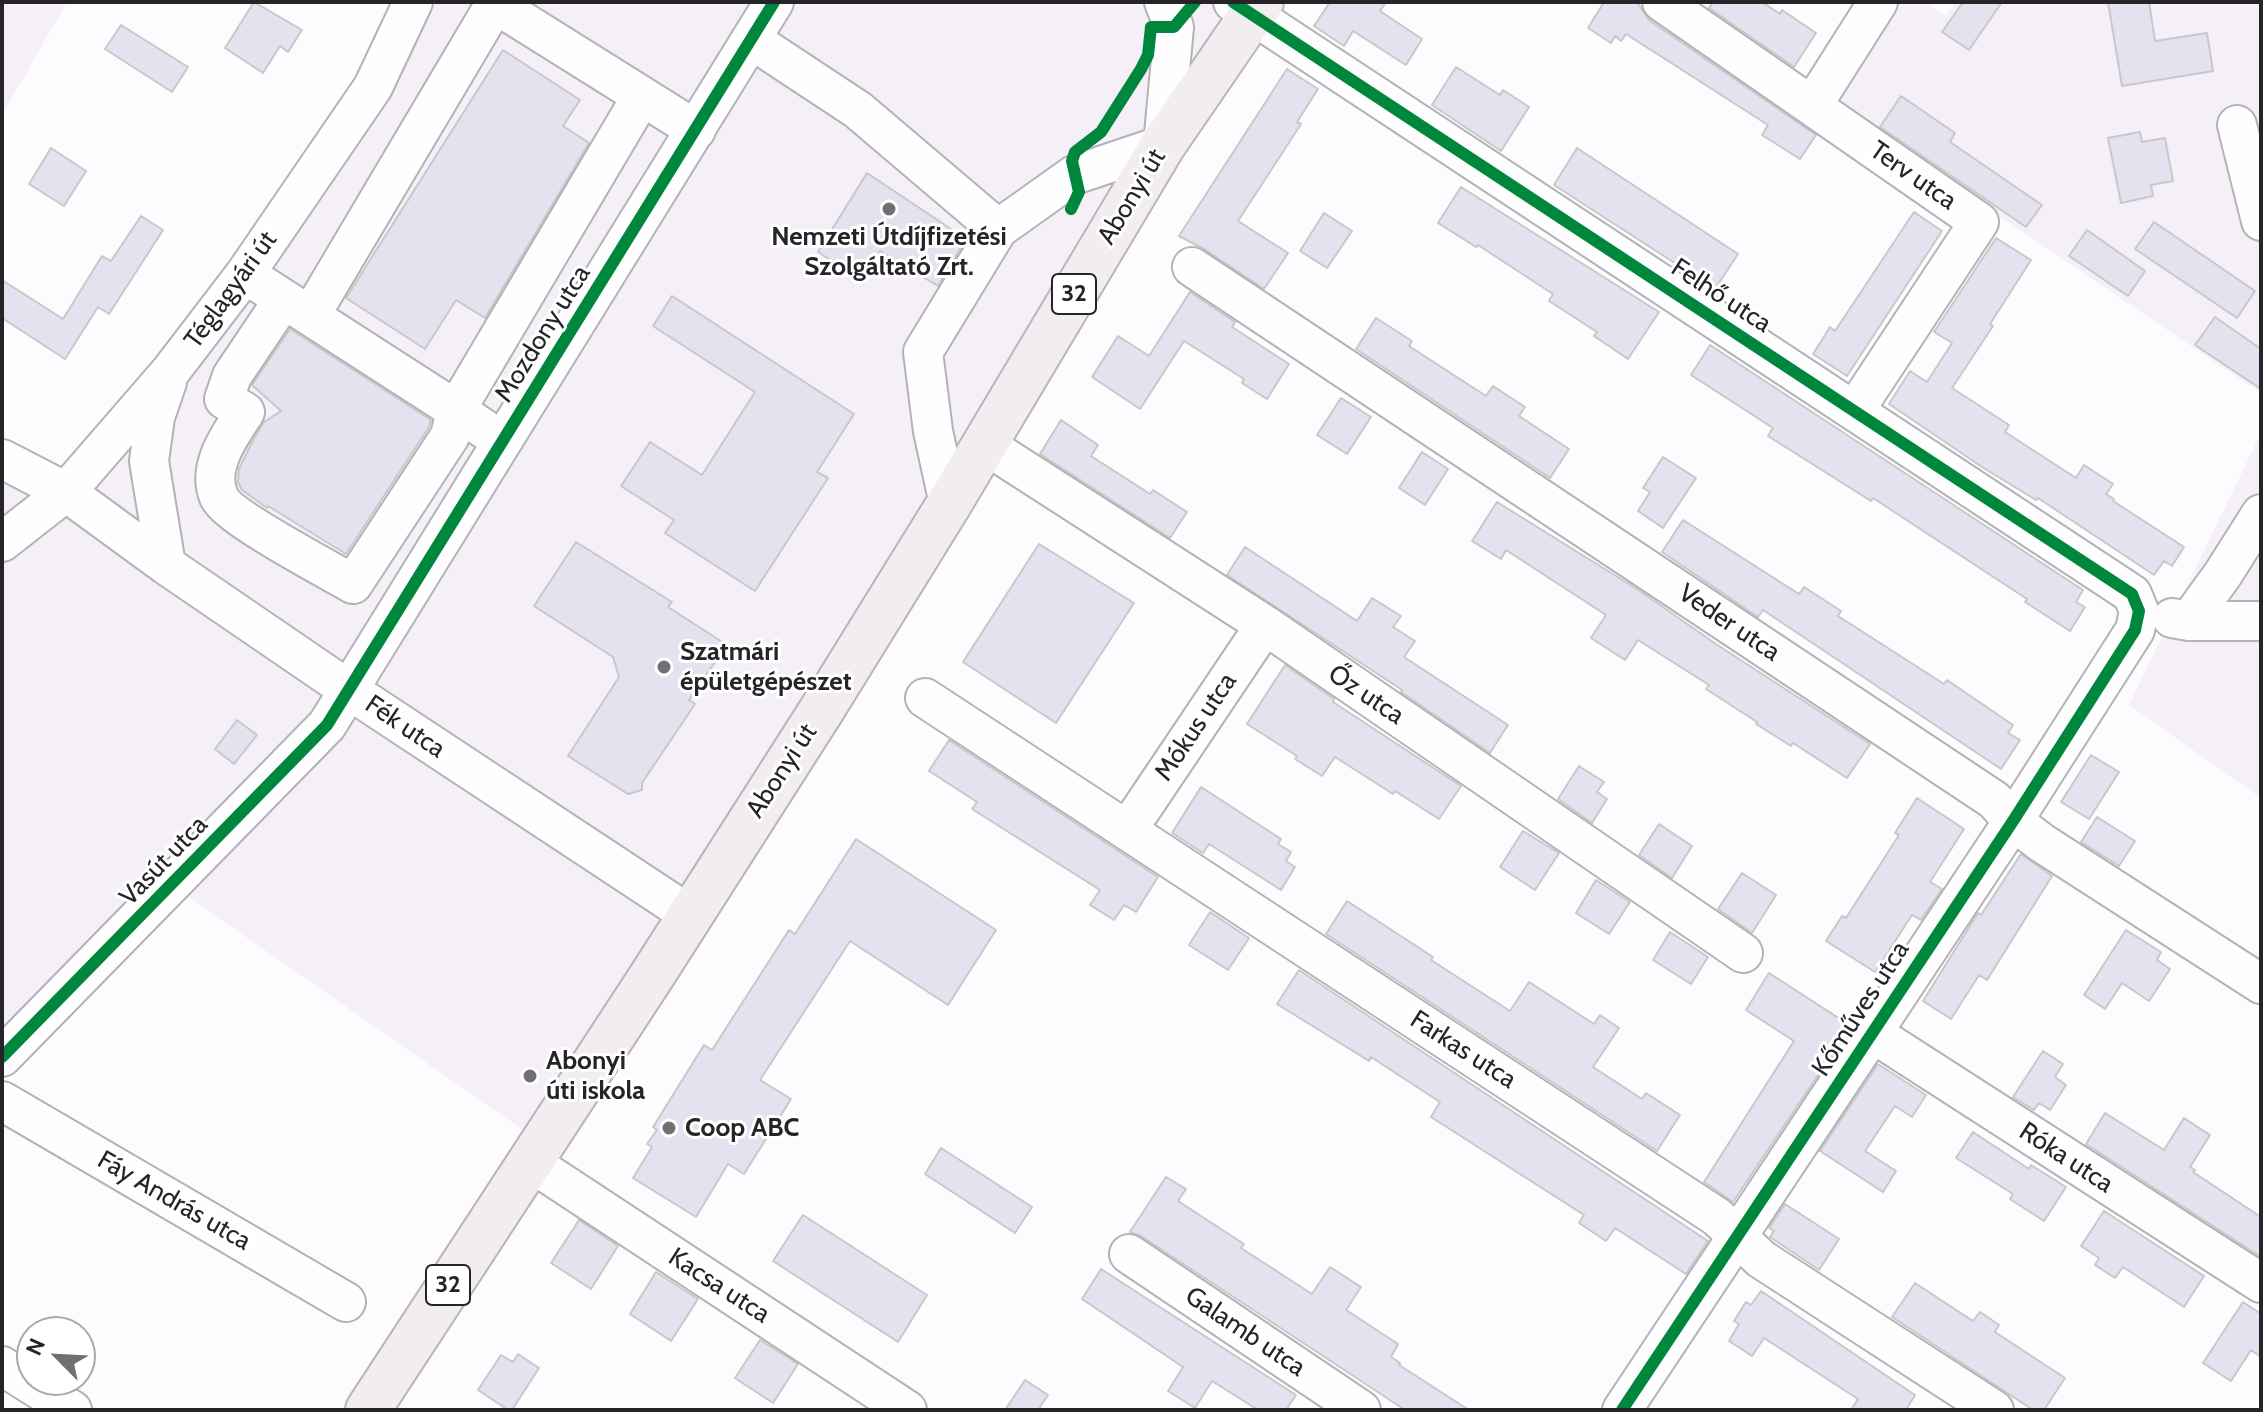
<!DOCTYPE html>
<meta charset="utf-8">
<style>
body{margin:0}
#map{position:relative;width:2263px;height:1412px;overflow:hidden;background:#fcfbfd;font-family:Cabin,sans-serif}
canvas{display:block}
.frame{position:absolute;inset:0;border:4px solid #262427;pointer-events:none}
.north{position:absolute;left:16px;top:1316px;width:80px;height:80px;box-sizing:border-box;background:#fff;border:2px solid #a8a7a9;border-radius:50%;rotate:294deg;font-size:22px;font-weight:700;line-height:32px;text-align:center;color:#262427}
.north::after{content:'';display:block;margin:auto;width:28px;height:36px;background:#716f72;clip-path:polygon(50% 0,100% 100%,50% 72%,0 100%)}
</style>
<div id="map">
<canvas width="2263" height="1412"></canvas>
<div class="frame"></div>
<div class="north">N</div>
</div>
<script>
const ctx = document.querySelector('canvas').getContext('2d');
ctx.lineJoin = 'round';
function paint(path, color) {
  ctx.fillStyle = color;
  ctx.fill(path, 'evenodd');
}
function stroke(path, color, width, dash) {
  ctx.strokeStyle = color;
  ctx.lineWidth = width;
  ctx.lineCap = dash ? 'butt' : 'round';
  ctx.setLineDash(dash || []);
  ctx.stroke(path);
}
function drawText(font, color, halo, rows, align = 'center') {
  ctx.font = font + ' Cabin,sans-serif';
  ctx.lineWidth = 6;
  ctx.setLineDash([]);
  ctx.textBaseline = 'middle';
  ctx.strokeStyle = halo;
  ctx.fillStyle = color;
  for (const [text, x, y, turn = 0] of rows) {
    ctx.save();
    ctx.translate(x, y);
    ctx.rotate((+turn || 0) * Math.PI / 180);
    ctx.textAlign = isNaN(turn) ? turn : align;
    if (halo) ctx.strokeText(text, 0, 0);
    ctx.fillText(text, 0, 0);
    ctx.restore();
  }
}
paint(new Path2D(`
 M 2,2 L 67,2 L 2,115 Z
 M 406,2 L 1244,2 L 1165,146 L 526,1132 L 180,891 L 2,1039 L 2,438 L 74,489 L 366,97 Z
 M 1892,2 L 1925,2 L 1946,16 L 1956,2 L 2261,2 L 2261,393 L 1830,102 Z
 M 2261,433 L 2261,798 L 2129,705 Z`), '#f5eff8');
const building = new Path2D(`
 M 254,2 L 302,30 L 288,52 L 280,46 L 263,73 L 225,48 Z
 M 1330,2 L 1386,2 L 1380,11 L 1422,39 L 1406,65 L 1353,31 L 1344,46 L 1314,26 Z
 M 1604,2 L 1637,2 L 1649,20 L 1816,135 L 1800,159 L 1762,135 L 1768,125 L 1626,34 L 1621,41 L 1615,36 L 1611,43 L 1588,28 Z
 M 1713,2 L 1762,2 L 1780,14 L 1782,10 L 1816,33 L 1794,67 L 1709,8 Z
 M 1963,2 L 2002,2 L 1969,50 L 1942,32 Z
 M 2108,2 L 2149,2 L 2155,41 L 2207,33 L 2213,71 L 2122,86 Z
 M 121,25 L 188,67 L 172,92 L 105,49 Z
 M 503,50 L 580,100 L 563,126 L 589,143 L 485,318 L 456,300 L 425,349 L 346,298 Z
 M 1456,67 L 1500,95 L 1503,90 L 1529,107 L 1501,151 L 1432,105 Z
 M 1287,69 L 1318,89 L 1297,122 L 1301,124 L 1238,221 L 1288,253 L 1264,289 L 1204,249 L 1179,236 Z
 M 1901,96 L 1955,133 L 1950,142 L 2042,205 L 2026,227 L 1880,127 Z
 M 2140,132 L 2142,142 L 2165,138 L 2173,181 L 2151,185 L 2153,196 L 2121,203 L 2108,138 Z
 M 51,148 L 86,171 L 64,206 L 29,184 Z
 M 1577,148 L 1738,254 L 1715,289 L 1554,185 Z
 M 867,173 L 966,239 L 938,286 L 880,251 L 862,280 L 818,252 Z
 M 1461,187 L 1659,312 L 1628,359 L 1594,336 L 1597,332 L 1549,301 L 1553,294 L 1478,245 L 1476,247 L 1438,223 Z
 M 1914,212 L 1942,231 L 1847,376 L 1813,354 L 1830,327 L 1835,331 Z
 M 1324,213 L 1352,231 L 1327,268 L 1300,251 Z
 M 141,216 L 163,230 L 109,314 L 98,307 L 65,359 L 2,318 L 2,280 L 63,319 L 102,256 L 111,261 Z
 M 2154,222 L 2255,291 L 2237,318 L 2135,249 Z
 M 2087,230 L 2145,271 L 2128,296 L 2069,256 Z
 M 1996,238 L 2031,260 L 1990,324 L 1993,326 L 1952,388 L 2009,425 L 2005,432 L 2076,478 L 2084,465 L 2113,484 L 2106,494 L 2114,499 L 2113,501 L 2184,547 L 2172,566 L 2164,561 L 2154,575 L 2038,498 L 2036,500 L 1982,467 L 1889,404 L 1910,371 L 1927,382 L 1952,343 L 1934,332 Z
 M 1190,292 L 1235,322 L 1232,327 L 1289,364 L 1267,399 L 1242,383 L 1244,379 L 1184,341 L 1140,409 L 1092,377 L 1118,336 L 1149,356 Z
 M 672,296 L 854,414 L 817,472 L 828,478 L 755,591 L 665,533 L 674,520 L 621,486 L 650,442 L 702,475 L 755,392 L 653,326 Z
 M 2215,317 L 2261,349 L 2261,389 L 2195,345 Z
 M 1376,318 L 1412,341 L 1409,346 L 1486,396 L 1493,386 L 1525,407 L 1519,416 L 1569,449 L 1550,478 L 1356,349 Z
 M 290,329 L 431,420 L 429,427 L 346,554 L 268,506 L 267,508 L 242,490 L 238,482 L 239,469 L 252,442 L 264,422 L 281,411 L 252,385 Z
 M 1710,345 L 2083,590 L 2076,602 L 2085,607 L 2070,631 L 2025,602 L 2027,599 L 1873,498 L 1871,501 L 1768,436 L 1773,428 L 1691,375 Z
 M 1341,398 L 1371,417 L 1347,454 L 1317,435 Z
 M 1061,420 L 1098,445 L 1091,456 L 1150,494 L 1153,490 L 1187,512 L 1170,538 L 1040,454 Z
 M 1422,452 L 1448,469 L 1425,505 L 1399,488 Z
 M 1663,457 L 1696,478 L 1663,528 L 1638,511 L 1650,492 L 1643,488 Z
 M 1497,502 L 1637,589 L 1716,644 L 1870,744 L 1847,778 L 1793,743 L 1791,746 L 1756,724 L 1757,722 L 1706,689 L 1709,685 L 1638,640 L 1625,660 L 1591,638 L 1606,615 L 1506,550 L 1501,559 L 1472,541 Z
 M 1683,520 L 1799,594 L 1804,587 L 1841,611 L 1838,616 L 1944,684 L 1947,680 L 2013,725 L 2008,733 L 2020,740 L 2001,769 L 1763,610 L 1758,617 L 1662,552 Z
 M 576,542 L 672,602 L 668,607 L 727,645 L 689,700 L 695,704 L 642,783 L 642,790 L 628,794 L 568,756 L 619,677 L 613,657 L 534,606 Z
 M 1039,544 L 1134,603 L 1056,723 L 963,662 Z
 M 1245,547 L 1357,621 L 1372,598 L 1401,616 L 1393,627 L 1415,641 L 1404,657 L 1508,725 L 1490,753 L 1401,692 L 1402,690 L 1227,575 Z
 M 1285,665 L 1334,699 L 1333,702 L 1461,786 L 1439,819 L 1395,791 L 1393,794 L 1335,757 L 1322,776 L 1295,759 L 1297,756 L 1247,724 Z
 M 237,720 L 257,735 L 234,764 L 215,749 Z
 M 949,740 L 1158,877 L 1136,912 L 1124,905 L 1114,920 L 1090,905 L 1100,890 L 972,809 L 977,802 L 929,771 Z
 M 2091,755 L 2119,772 L 2089,819 L 2061,802 Z
 M 1579,766 L 1604,782 L 1597,792 L 1607,799 L 1592,823 L 1558,799 Z
 M 1201,787 L 1281,839 L 1278,844 L 1291,852 L 1286,861 L 1295,867 L 1281,890 L 1209,844 L 1203,853 L 1172,833 Z
 M 1917,798 L 1964,829 L 1930,882 L 1942,889 L 1921,920 L 1912,915 L 1875,972 L 1826,941 L 1842,916 L 1846,918 L 1899,835 L 1895,833 Z
 M 2097,817 L 2135,841 L 2119,866 L 2081,842 Z
 M 1659,824 L 1692,846 L 1672,878 L 1639,855 Z
 M 1523,831 L 1559,853 L 1535,890 L 1500,867 Z
 M 856,839 L 996,930 L 948,1005 L 850,941 L 760,1080 L 791,1099 L 744,1174 L 728,1164 L 696,1217 L 633,1178 L 652,1147 L 647,1144 L 657,1130 L 653,1127 L 704,1045 L 712,1050 L 789,930 L 795,934 Z
 M 2021,854 L 2052,876 L 1987,980 L 1979,975 L 1951,1019 L 1923,1001 L 1978,913 L 1981,915 Z
 M 1742,873 L 1776,895 L 1752,933 L 1718,909 Z
 M 1596,880 L 1630,902 L 1609,934 L 1576,913 Z
 M 1347,901 L 1433,957 L 1431,960 L 1510,1011 L 1529,982 L 1594,1024 L 1600,1015 L 1619,1028 L 1593,1067 L 1642,1099 L 1646,1093 L 1680,1115 L 1657,1151 L 1326,934 Z
 M 1210,912 L 1249,938 L 1228,970 L 1189,945 Z
 M 2126,930 L 2161,952 L 2157,960 L 2170,969 L 2149,1001 L 2122,983 L 2105,1009 L 2084,995 Z
 M 1670,932 L 1708,957 L 1691,984 L 1653,960 Z
 M 1299,970 L 1708,1241 L 1686,1274 L 1615,1228 L 1606,1241 L 1579,1223 L 1584,1215 L 1431,1117 L 1440,1102 L 1371,1057 L 1369,1061 L 1277,1004 Z
 M 1769,973 L 1851,1026 L 1733,1202 L 1704,1182 L 1794,1041 L 1746,1010 Z
 M 2043,1051 L 2063,1064 L 2055,1077 L 2066,1085 L 2050,1110 L 2039,1103 L 2034,1110 L 2013,1097 Z
 M 1878,1064 L 1926,1095 L 1912,1117 L 1895,1106 L 1865,1151 L 1896,1171 L 1883,1192 L 1820,1151 Z
 M 2105,1113 L 2164,1150 L 2184,1118 L 2210,1135 L 2190,1167 L 2195,1170 L 2193,1172 L 2261,1217 L 2261,1257 L 2086,1144 Z
 M 1973,1132 L 2029,1169 L 2031,1165 L 2066,1187 L 2044,1221 L 2010,1199 L 2013,1194 L 1956,1158 Z
 M 941,1148 L 1032,1207 L 1015,1233 L 925,1174 Z
 M 1166,1177 L 1186,1189 L 1178,1201 L 1244,1244 L 1241,1248 L 1312,1294 L 1330,1267 L 1361,1287 L 1346,1310 L 1398,1344 L 1391,1357 L 1400,1363 L 1399,1365 L 1469,1410 L 1405,1410 L 1141,1236 L 1130,1232 Z
 M 1785,1204 L 1839,1239 L 1819,1270 L 1770,1237 L 1774,1231 L 1769,1228 Z
 M 2104,1211 L 2204,1276 L 2184,1307 L 2123,1267 L 2115,1278 L 2095,1265 L 2099,1258 L 2081,1246 Z
 M 803,1215 L 927,1295 L 898,1342 L 773,1261 Z
 M 579,1220 L 618,1246 L 591,1289 L 551,1263 Z
 M 1101,1269 L 1296,1395 L 1286,1410 L 1258,1410 L 1212,1381 L 1195,1408 L 1168,1391 L 1183,1367 L 1082,1299 Z
 M 656,1272 L 698,1299 L 671,1341 L 630,1314 Z
 M 1915,1283 L 1973,1321 L 1980,1312 L 1999,1325 L 1995,1332 L 2065,1378 L 2044,1410 L 2033,1410 L 1892,1317 Z
 M 1761,1291 L 1915,1395 L 1906,1410 L 1851,1410 L 1858,1399 L 1764,1338 L 1752,1356 L 1729,1341 L 1739,1324 L 1734,1321 L 1746,1302 L 1751,1305 Z
 M 2243,1302 L 2261,1314 L 2261,1357 L 2251,1350 L 2231,1381 L 2203,1363 Z
 M 760,1340 L 798,1364 L 773,1403 L 735,1378 Z
 M 518,1354 L 539,1368 L 512,1410 L 508,1410 L 478,1390 L 501,1355 L 513,1362 Z
 M 1025,1380 L 1048,1395 L 1038,1410 L 1005,1410 Z`);
paint(building, '#e4e2ef');
stroke(building, '#c8c8ca', 2);
const minor = new Path2D(`
 M 1233,2 L 2132,594 L 2139,611 L 2135,630 L 2013,821 L 1622,1410
 M 1662,2 L 1979,222 L 1855,410
 M 752,40 L 858,110 L 998,229
 M 642,96 L 696,130
 M 1812,106 L 1878,2
 M 2237,125 L 2261,221
 M 1192,267 L 1994,800 L 2013,821 L 2042,843 L 2261,984
 M 245,274 L 456,410 L 642,96 L 495,4 L 310,316
 M 283,300 L 232,376 L 224,399 L 245,412 C 230,435 206,467 219,497 C 228,517 329,570 353,584 L 450,436 L 456,410 L 502,441
 M 984,444 L 1265,625 L 1743,953
 M 2,459 L 66,492 L 166,565 L 349,690 L 690,915
 M 949,504 L 933,431 L 923,352 L 998,229 L 1074,175 L 1163,145 L 1174,27 L 1164,2
 M 2,542 L 66,492 L 170,372 L 245,274 L 373,87 L 413,2
 M 166,565 L 149,461 L 155,417 L 167,382
 M 2172,618 L 2189,621 L 2261,621
 M 2189,621 L 2223,574 L 2261,514
 M 925,698 L 1717,1217 L 1761,1259 L 1994,1410
 M 1128,829 L 1265,625
 M 1871,1032 L 2261,1283
 M 2,1057 L 327,725 L 774,2
 M 2,1101 L 346,1302
 M 530,1162 L 907,1410
 M 1129,1254 L 1361,1410
 M 2,1366 L 72,1410`);
const major = new Path2D(`
 M 368,1410 L 653,974 L 821,711 L 949,504 L 1163,145 L 1261,2`);
stroke(minor, '#b3b2b4', 42);
stroke(major, '#bdb4ba', 48);
stroke(minor, '#fffeff', 38);
stroke(major, '#f2edf0', 44);
stroke(new Path2D(`
 M 1233,2 L 2132,594 L 2139,611 L 2135,630 L 2013,821 L 1622,1410
 M 1071,209 L 1079,192 L 1072,161 L 1075,152 L 1101,132 L 1141,69 L 1148,55 L 1151,27 L 1174,27 L 1195,2
 M 2,1057 L 327,725 L 774,2`), '#00873e', 12);
for (const [x, y, r, color] of [
 [889,209,8,"#716f72"],
 [664,667,8,"#716f72"],
 [530,1076,8,"#716f72"],
 [669,1128,8,"#716f72"]
]) {
  const dot = new Path2D();
  dot.arc(x, y, r, 0, 2 * Math.PI);
  ctx.fillStyle = color;
  ctx.fill(dot);
  stroke(dot, '#fff', 3);
}
for (const [x, y, w] of [
 [1074,294,44],
 [448,1285,44]
]) {
  const box = new Path2D();
  box.roundRect(x - w / 2, y - 20, w, 40, 6);
  ctx.fillStyle = '#fff';
  ctx.fill(box);
  stroke(box, '#262427', 2);
}
drawText('bold 24px', '#262427', null, [
 ["32",1074,294],
 ["32",448,1285]
]);
drawText('26px', '#262427', '#fff', [
 ["Terv utca",1913,176,35],
 ["Abonyi út",1132,197,-59],
 ["Téglagyári út",231,290,-54],
 ["Felhő utca",1721,296,33],
 ["Mozdony utca",543,334,-58],
 ["Veder utca",1729,623,34],
 ["Őz utca",1366,695,34],
 ["Fék utca",405,727,34],
 ["Mókus utca",1196,727,-56],
 ["Abonyi út",782,771,-57],
 ["Vasút utca",164,861,-46],
 ["Kőműves utca",1861,1009,-57],
 ["Farkas utca",1463,1050,33],
 ["Róka utca",2066,1158,33],
 ["Fáy András utca",174,1201,30],
 ["Kacsa utca",719,1286,33],
 ["Galamb utca",1245,1332,34]
]);
drawText('bold 26px', '#262427', '#fff', [
 ["Nemzeti Útdíjfizetési",889,237,"center"],
 ["Szolgáltató Zrt.",889,267,"center"],
 ["Szatmári",680,652],
 ["épületgépészet",680,682],
 ["Abonyi",546,1061],
 ["úti iskola",546,1091],
 ["Coop ABC",685,1128]
], 'left');
</script>
